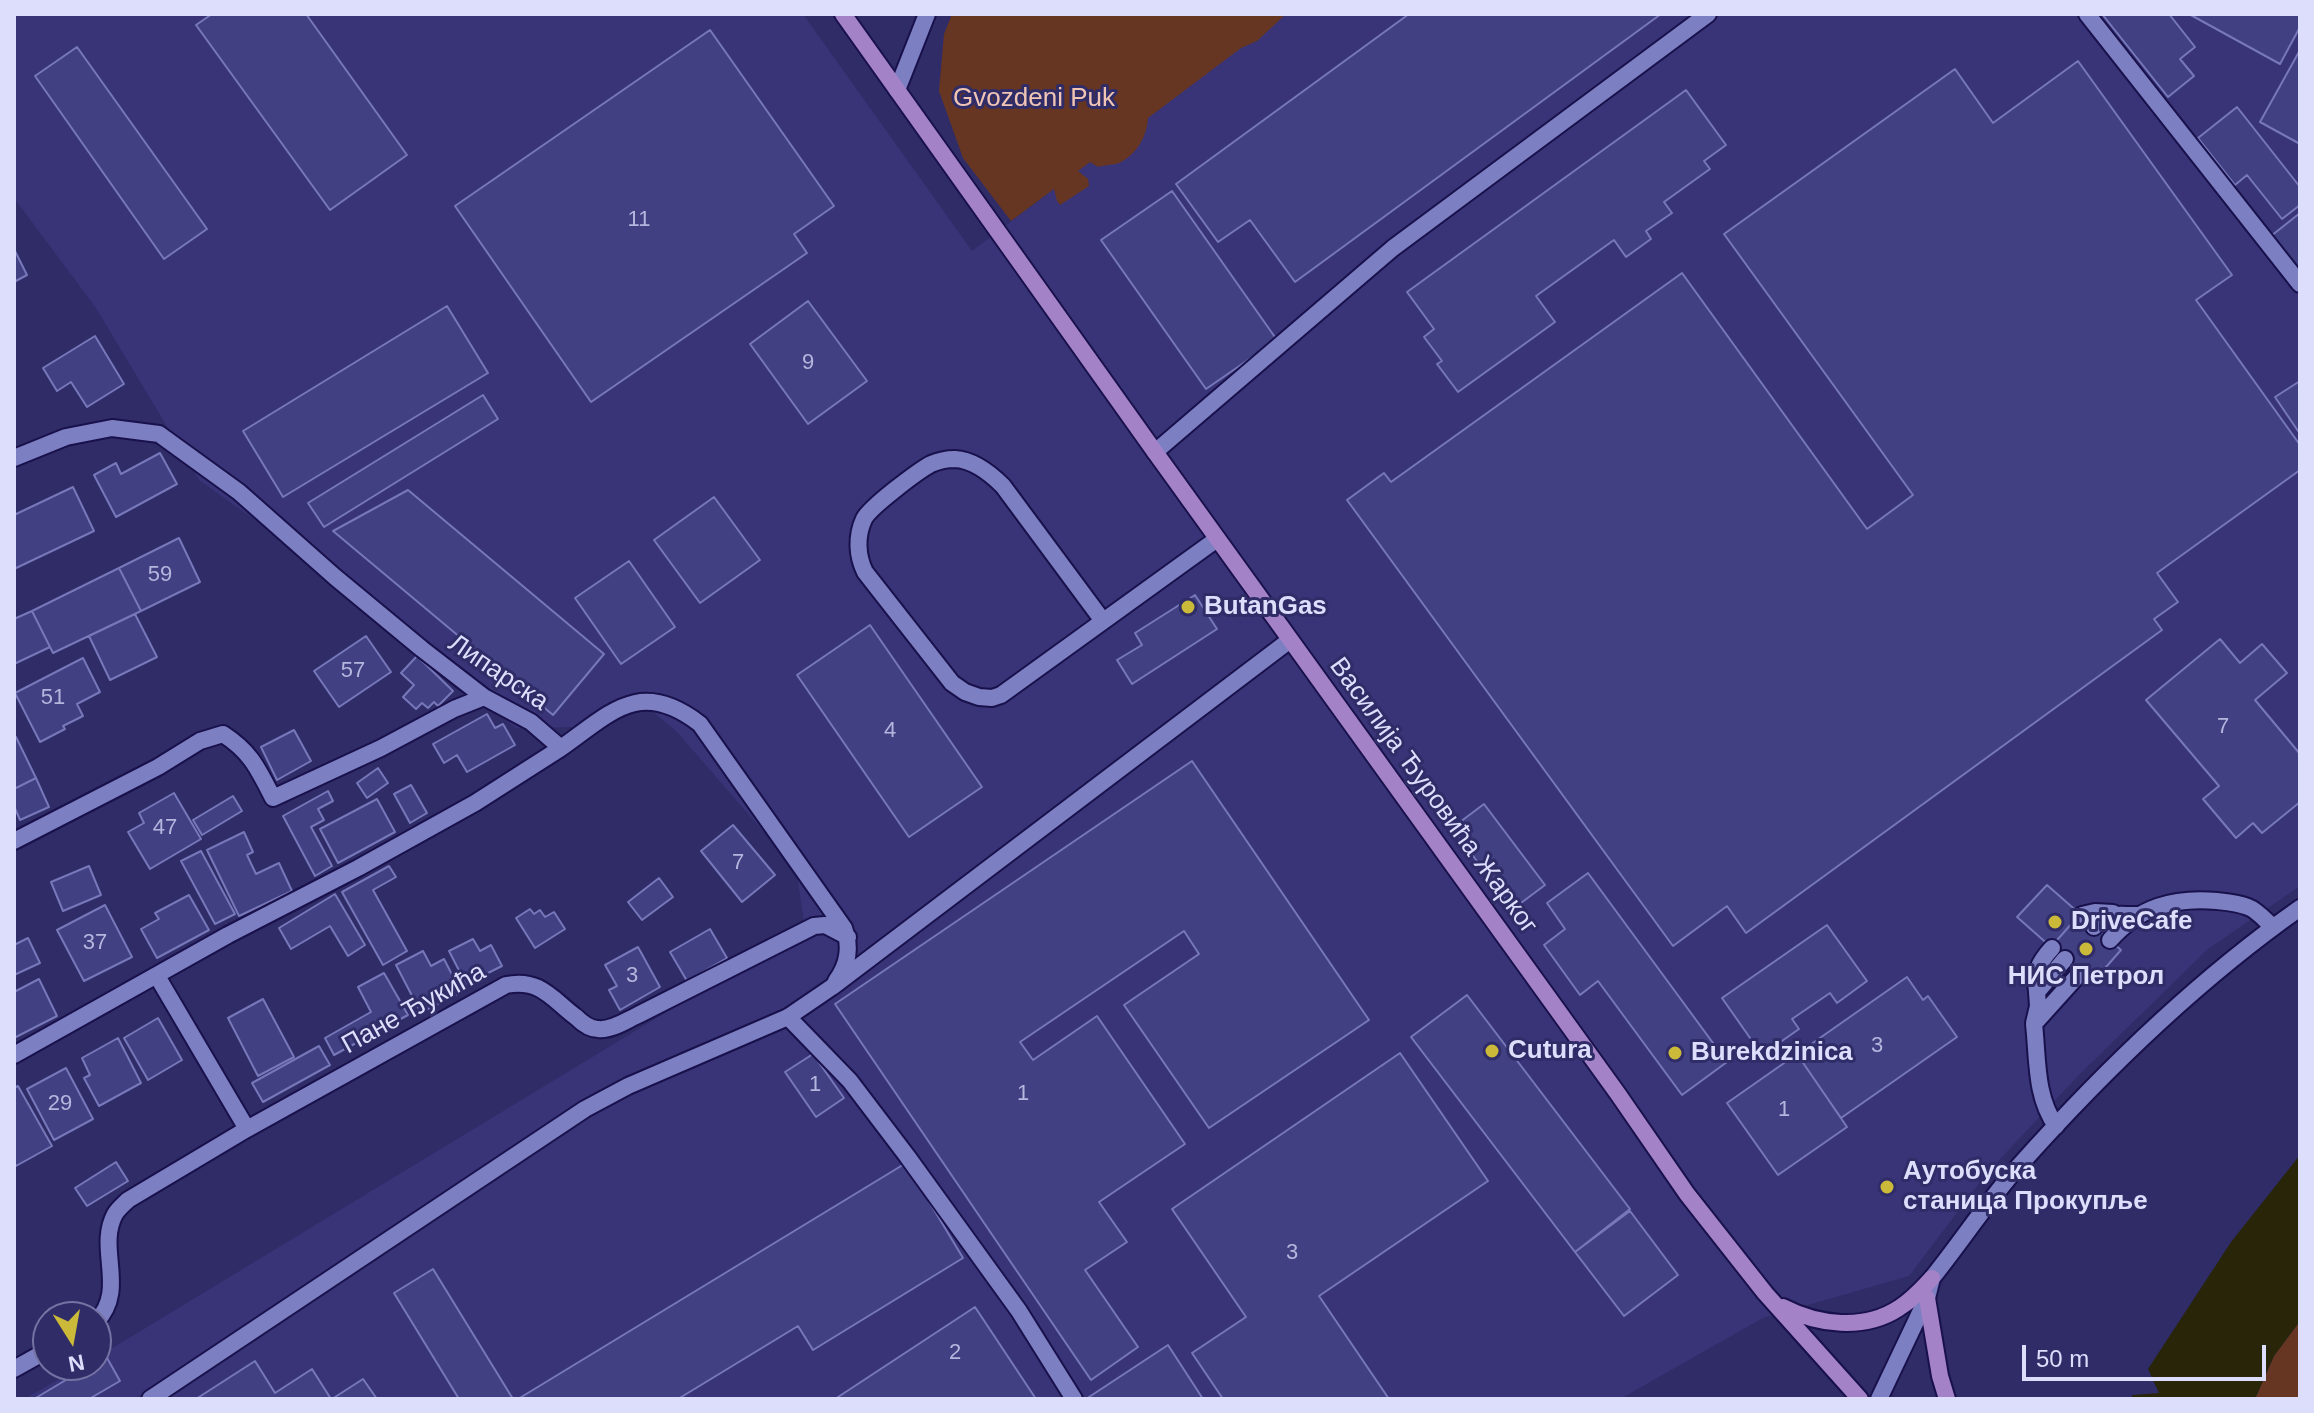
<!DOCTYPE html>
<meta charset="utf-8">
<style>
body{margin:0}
#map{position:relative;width:2314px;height:1413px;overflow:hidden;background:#2f2c68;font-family:Arial,sans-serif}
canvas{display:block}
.frame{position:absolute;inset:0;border:16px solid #dcdefc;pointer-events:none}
.north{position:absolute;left:32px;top:1301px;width:80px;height:80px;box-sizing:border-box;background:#2f2c68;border:2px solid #7473a3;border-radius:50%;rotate:169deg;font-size:22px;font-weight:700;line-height:32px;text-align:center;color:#dcdefc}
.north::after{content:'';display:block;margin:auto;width:28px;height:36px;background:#cbba39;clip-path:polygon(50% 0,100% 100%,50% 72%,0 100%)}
.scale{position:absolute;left:2022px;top:1345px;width:244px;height:36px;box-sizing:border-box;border:4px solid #dcdefc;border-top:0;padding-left:10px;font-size:24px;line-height:28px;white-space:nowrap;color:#dcdefc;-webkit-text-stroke:6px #2f2c68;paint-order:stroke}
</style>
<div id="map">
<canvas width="2314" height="1413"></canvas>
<div class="frame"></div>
<div class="north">N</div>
<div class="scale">50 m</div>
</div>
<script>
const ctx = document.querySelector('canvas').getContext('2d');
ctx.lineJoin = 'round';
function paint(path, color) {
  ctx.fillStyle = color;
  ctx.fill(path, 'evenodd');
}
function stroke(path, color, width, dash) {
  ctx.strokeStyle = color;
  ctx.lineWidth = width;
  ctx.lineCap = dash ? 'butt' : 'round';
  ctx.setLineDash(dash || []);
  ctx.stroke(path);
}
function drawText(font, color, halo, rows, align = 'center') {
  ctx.font = font + ' Arial,sans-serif';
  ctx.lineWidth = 6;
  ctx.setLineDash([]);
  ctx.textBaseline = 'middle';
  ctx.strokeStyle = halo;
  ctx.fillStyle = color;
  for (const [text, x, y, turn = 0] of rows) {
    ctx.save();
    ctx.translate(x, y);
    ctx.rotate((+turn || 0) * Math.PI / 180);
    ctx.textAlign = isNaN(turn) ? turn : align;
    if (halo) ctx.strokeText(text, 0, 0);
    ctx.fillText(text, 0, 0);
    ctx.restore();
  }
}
paint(new Path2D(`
 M 14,14 L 803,14 L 972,251 L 1285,14 L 2300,14 L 2300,886 L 2208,949 L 2078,1076 L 1987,1173 L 1909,1276 L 1763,1318 L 1620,1399 L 24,1399 L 84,1365 L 96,1365 L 96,1358 L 805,928 L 796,869 L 677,732 L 633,695 L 574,727 L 516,728 L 275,534 L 199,480 L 96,308 L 14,198 Z`), '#383477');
paint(new Path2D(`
 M 952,14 L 1286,14 L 1257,41 L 1241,48 L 1148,118 C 1147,137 1136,155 1119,163 C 1113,165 1104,165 1098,167 L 1090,162 L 1078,171 L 1088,179 L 1089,186 L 1060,205 L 1057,201 L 1054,189 L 1011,221 L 963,158 L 939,91 L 944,34 Z
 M 2300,1321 L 2300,1399 L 2255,1399 L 2274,1356 Z`), '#673623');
paint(new Path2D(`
 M 2300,1155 L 2300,1321 L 2274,1356 L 2255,1399 L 2130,1399 L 2133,1395 L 2159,1393 L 2148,1369 L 2231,1242 Z`), '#282509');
const building = new Path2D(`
 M 212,14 L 306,14 L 407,155 L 330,210 L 196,25 Z
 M 1409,14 L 1661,14 L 1295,282 L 1250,220 L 1218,242 L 1176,184 Z
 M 2102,14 L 2169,14 L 2195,47 L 2180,59 L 2194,76 L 2168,97 Z
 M 2189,14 L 2300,14 L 2300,27 L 2280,64 Z
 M 710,30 L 834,206 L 794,234 L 807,253 L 591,402 L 455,206 Z
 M 77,47 L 207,229 L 164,259 L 35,76 Z
 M 2300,50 L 2300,144 L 2260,122 Z
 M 2078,61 L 2232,275 L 2196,300 L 2300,445 L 2300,470 L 2157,573 L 2178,602 L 2154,619 L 2162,630 L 1746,933 L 1727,906 L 1673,946 L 1347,500 L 1384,473 L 1391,482 L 1682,273 L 1867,529 L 1913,495 L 1724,234 L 1955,69 L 1993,123 Z
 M 1686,90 L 1726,145 L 1704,161 L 1710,169 L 1664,202 L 1672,213 L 1646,231 L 1651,239 L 1626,257 L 1614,240 L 1536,296 L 1555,322 L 1458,392 L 1437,364 L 1442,361 L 1424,337 L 1434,329 L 1407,292 Z
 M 2237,107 L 2300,187 L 2300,205 L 2282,219 L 2247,175 L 2235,185 L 2198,138 Z
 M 1172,191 L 1277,340 L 1206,389 L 1101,240 Z
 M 2300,213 L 2300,271 L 2271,236 Z
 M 14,249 L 27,275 L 14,282 Z
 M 808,301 L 867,381 L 808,424 L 750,344 Z
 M 447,306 L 488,373 L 283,497 L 243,431 Z
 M 95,336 L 124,384 L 87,407 L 71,382 L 57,391 L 43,368 Z
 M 2300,381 L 2300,430 L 2298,431 L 2275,397 Z
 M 483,395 L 498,419 L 324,527 L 308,503 Z
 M 160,453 L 177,484 L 116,517 L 94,475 L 116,463 L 121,474 Z
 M 73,487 L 94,531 L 14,569 L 14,515 Z
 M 408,490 L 604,654 L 553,715 L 333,531 Z
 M 714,497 L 760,560 L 700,603 L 654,540 Z
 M 179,538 L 200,582 L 141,611 L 119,568 Z
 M 629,561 L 675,627 L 621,664 L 575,598 Z
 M 119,568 L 141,611 L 53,653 L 32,611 Z
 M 1195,595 L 1217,629 L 1132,684 L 1117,660 L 1142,645 L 1135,633 Z
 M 32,611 L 50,647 L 14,664 L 14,619 Z
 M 135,614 L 157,657 L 110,680 L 89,636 Z
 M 870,625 L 982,787 L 909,837 L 797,675 Z
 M 366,636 L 391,672 L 339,707 L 314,671 Z
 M 2220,639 L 2240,663 L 2262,644 L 2287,673 L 2255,700 L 2300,754 L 2300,802 L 2262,833 L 2253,823 L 2236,838 L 2203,799 L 2219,786 L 2146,700 Z
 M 417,656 L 453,691 L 438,706 L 434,702 L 428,708 L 422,703 L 416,709 L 403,697 L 414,685 L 401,673 Z
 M 83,658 L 100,692 L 77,704 L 83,716 L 63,726 L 65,729 L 40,742 L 15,693 Z
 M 487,714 L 495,728 L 503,724 L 515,745 L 467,772 L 457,755 L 444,763 L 433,744 Z
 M 294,730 L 311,761 L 277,780 L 261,747 Z
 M 16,737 L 36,778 L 14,789 L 14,739 Z
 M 1192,761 L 1369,1020 L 1209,1128 L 1124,1005 L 1199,954 L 1184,931 L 1020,1042 L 1033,1060 L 1097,1016 L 1185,1144 L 1099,1202 L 1127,1242 L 1085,1270 L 1138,1347 L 1091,1380 L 835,1004 Z
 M 378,768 L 388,783 L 367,798 L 357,783 Z
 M 36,778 L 49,807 L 20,820 L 14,806 L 14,789 Z
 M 411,785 L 427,813 L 410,823 L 394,794 Z
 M 328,791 L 333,801 L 318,809 L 324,820 L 311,827 L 332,866 L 315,876 L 283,816 Z
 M 174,793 L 201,839 L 150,869 L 128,832 L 144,823 L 139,813 Z
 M 233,796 L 242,811 L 202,835 L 193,820 Z
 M 377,799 L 395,832 L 338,863 L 320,829 Z
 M 1484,804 L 1545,885 L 1513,909 L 1452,828 Z
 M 733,825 L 775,875 L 742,902 L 701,851 Z
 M 244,832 L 253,852 L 247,855 L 256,874 L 279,863 L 292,891 L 239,916 L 207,850 Z
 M 201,851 L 235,914 L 215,924 L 181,861 Z
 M 89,866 L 101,895 L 63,911 L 51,882 Z
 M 389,866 L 396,877 L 373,890 L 407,951 L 383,965 L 342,892 Z
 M 1588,873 L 1727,1062 L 1682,1095 L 1598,981 L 1580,995 L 1544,945 L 1565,929 L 1547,903 Z
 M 659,878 L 673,897 L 642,920 L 628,902 Z
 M 2047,885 L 2080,914 L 2051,947 L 2017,917 Z
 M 335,894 L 365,945 L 348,956 L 330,926 L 291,949 L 279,928 Z
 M 189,895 L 209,930 L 157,958 L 141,929 L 159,919 L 155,913 Z
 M 105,905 L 132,957 L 84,981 L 57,930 Z
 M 530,909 L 534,914 L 540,910 L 545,917 L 554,912 L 565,929 L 535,948 L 516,918 Z
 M 2080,914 L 2121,950 L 2092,983 L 2051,947 Z
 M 1827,925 L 1867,981 L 1837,1003 L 1830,993 L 1792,1019 L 1799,1029 L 1762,1055 L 1722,998 Z
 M 710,929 L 727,958 L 687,981 L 670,952 Z
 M 28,938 L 40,963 L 14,975 L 14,945 Z
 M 473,939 L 480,951 L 491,945 L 502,966 L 466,984 L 449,951 Z
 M 638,947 L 660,987 L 620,1010 L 609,990 L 617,986 L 605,965 Z
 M 423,951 L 431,966 L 444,959 L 461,992 L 421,1013 L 396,965 Z
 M 384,973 L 408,1015 L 334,1055 L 325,1038 L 371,1012 L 358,987 Z
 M 1907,977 L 1923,1000 L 1928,996 L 1957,1037 L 1841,1118 L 1797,1054 Z
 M 39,979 L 57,1016 L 14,1038 L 14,992 Z
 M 1467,995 L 1630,1209 L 1575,1252 L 1411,1037 Z
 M 263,999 L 294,1057 L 258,1076 L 228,1018 Z
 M 158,1018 L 182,1060 L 148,1080 L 124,1038 Z
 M 118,1038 L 141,1083 L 99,1106 L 84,1078 L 90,1075 L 82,1058 Z
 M 319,1046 L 330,1065 L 263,1102 L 252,1083 Z
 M 1400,1053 L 1488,1181 L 1319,1296 L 1389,1399 L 1223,1399 L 1192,1353 L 1246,1317 L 1172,1209 Z
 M 813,1054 L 844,1098 L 816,1117 L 785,1072 Z
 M 1797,1054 L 1847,1127 L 1778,1175 L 1727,1103 Z
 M 66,1068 L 93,1119 L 54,1140 L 27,1089 Z
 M 18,1086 L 52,1146 L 16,1166 L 14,1162 L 14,1088 Z
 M 116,1162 L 128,1181 L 87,1206 L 75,1188 Z
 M 906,1163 L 963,1258 L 813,1350 L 798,1326 L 678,1399 L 518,1399 Z
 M 1630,1211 L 1678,1275 L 1624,1316 L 1575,1252 Z
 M 433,1269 L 513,1399 L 459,1399 L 394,1293 Z
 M 975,1307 L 1036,1399 L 835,1399 Z
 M 1168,1345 L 1203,1399 L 1086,1399 Z
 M 106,1356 L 120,1381 L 89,1399 L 34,1399 L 91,1365 L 96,1365 L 96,1362 Z
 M 255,1361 L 275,1393 L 312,1369 L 331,1399 L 196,1399 Z
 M 363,1379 L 377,1399 L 332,1399 Z`);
paint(building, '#414083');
stroke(building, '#7678ba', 2);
const service = new Path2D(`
 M 2087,14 L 2300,284
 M 897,90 L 927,14
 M 1155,452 L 1393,248 L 1708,14
 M 1103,621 L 1003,486 C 990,473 974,460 955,459 C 948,459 938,461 931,464 C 918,471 870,507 864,519 C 856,536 857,556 865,572 L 952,683 L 965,692 L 979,697 L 992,698 L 1001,695 L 1217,539
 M 2082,915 L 2095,912 L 2113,913
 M 2094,927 C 2111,910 2118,916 2140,915
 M 2110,940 C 2139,907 2174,897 2217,901 C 2227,902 2239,903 2248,907 C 2257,910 2266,921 2273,927
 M 2037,992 C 2034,972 2039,962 2052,948
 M 788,1017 L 850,1081 L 907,1156 L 1019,1311 L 1074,1399
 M 2034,1023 L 2038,1006 L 2037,992 L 2065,959
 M 2056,1126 C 2035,1096 2038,1060 2034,1024 L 2080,973`);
const minor = new Path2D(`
 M 14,458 L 66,437 L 112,428 L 159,434 L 239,492 L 335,577 L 422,649 L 484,697 L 531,722 L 561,748 C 612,712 640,678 700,724 L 844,928 C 851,947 848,965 836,981
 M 14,841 L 158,767 L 200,741 L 223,734 C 251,752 258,769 273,798 L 381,748 L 454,709 L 484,697
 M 157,976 L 247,1129
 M 14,1055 L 228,935 L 358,868 L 475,803 L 561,748
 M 96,1322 C 128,1289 96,1249 115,1214 C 118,1209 124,1204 128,1200 L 247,1129 L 506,985 C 540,978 552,999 576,1017 C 582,1023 589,1029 598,1029 C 611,1031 627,1020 638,1015 L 814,926 L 825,925 L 848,937
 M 14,1369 L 48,1350
 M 150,1399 L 585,1109 L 628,1086 L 788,1017 L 832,987 L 1290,640
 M 1879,1399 L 1927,1298 L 1932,1278 C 1961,1242 1987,1202 2018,1167 C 2100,1075 2199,979 2300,908`);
const secondary = new Path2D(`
 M 843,14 L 1155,452 L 1618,1094 L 1687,1194 L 1765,1293 L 1860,1399
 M 1927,1298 L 1940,1376 L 1947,1399
 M 1783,1307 C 1818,1325 1864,1331 1899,1308 C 1912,1300 1922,1289 1932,1278`);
stroke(service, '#19114b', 20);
stroke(minor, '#19114b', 20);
stroke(secondary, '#19114b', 20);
stroke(service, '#7d7fc3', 16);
stroke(minor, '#7d7fc3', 16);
stroke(secondary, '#a382c8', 16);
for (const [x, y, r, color] of [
 [1188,607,8,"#cbba39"],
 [2055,922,8,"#cbba39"],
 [2086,949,8,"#cbba39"],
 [1492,1051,8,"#cbba39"],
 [1675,1053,8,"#cbba39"],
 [1887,1187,8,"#cbba39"]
]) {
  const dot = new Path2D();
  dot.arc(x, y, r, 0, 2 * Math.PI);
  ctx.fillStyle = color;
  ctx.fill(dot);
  stroke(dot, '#2f2c68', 3);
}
drawText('22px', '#b5b6de', null, [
 ["11",639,220],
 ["9",808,363],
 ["59",160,575],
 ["57",353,671],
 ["51",53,698],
 ["7",2223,727],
 ["4",890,731],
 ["47",165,828],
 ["7",738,863],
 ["37",95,943],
 ["3",632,976],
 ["3",1877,1046],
 ["1",815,1085],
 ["1",1023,1094],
 ["29",60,1104],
 ["1",1784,1110],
 ["3",1292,1253],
 ["2",955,1353]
]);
drawText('26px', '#f1c5b4', '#2f2c68', [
 ["Gvozdeni Puk",1034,99]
]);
drawText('bold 26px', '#dcdefc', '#2f2c68', [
 ["ButanGas",1204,607],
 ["DriveCafe",2071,922],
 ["НИС Петрол",2086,977,"center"],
 ["Cutura",1508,1051],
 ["Burekdzinica",1691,1053],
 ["Аутобуска",1903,1172],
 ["станица Прокупље",1903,1202]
], 'left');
drawText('26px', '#dcdefc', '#2f2c68', [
 ["Липарска",498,673,34],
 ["Василија Ђуровића Жарког",1433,796,54],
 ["Пане Ђукића",414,1009,-29]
]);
</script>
